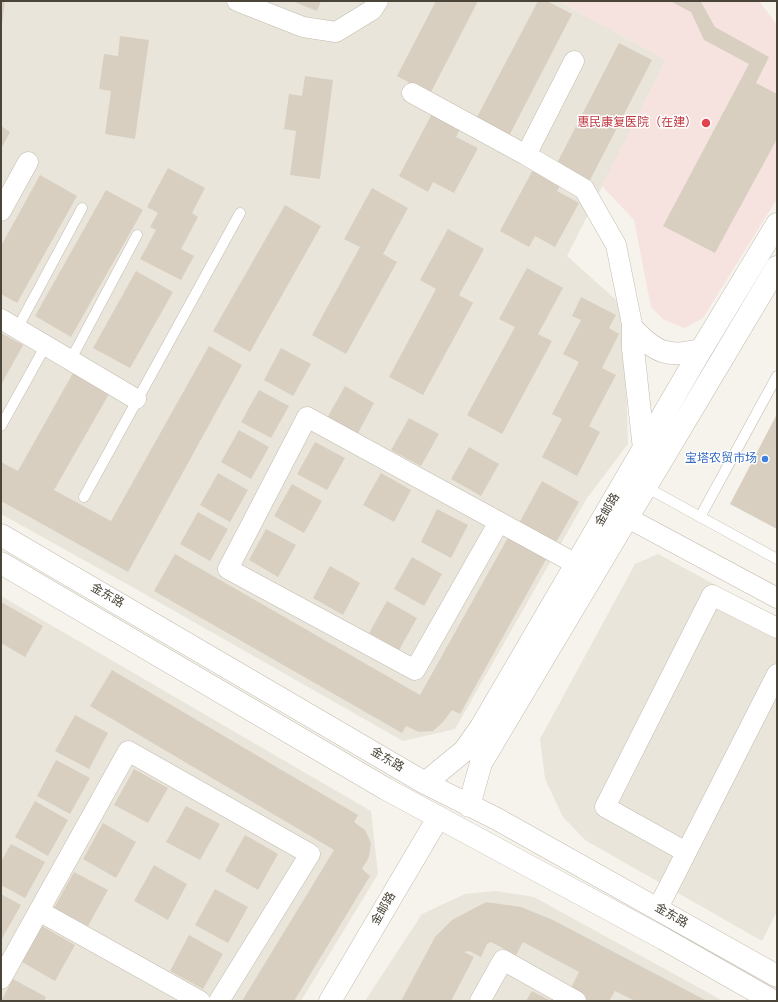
<!DOCTYPE html>
<meta charset="utf-8">
<style>
body{margin:0}
#map{position:relative;width:778px;height:1002px;overflow:hidden;background:#f6f3ec;font-family:"Titillium Web",sans-serif}
canvas{display:block}
.frame{position:absolute;inset:0;border:2px solid #4b4439;pointer-events:none}
</style>
<div id="map">
<canvas width="778" height="1002"></canvas>
<div class="frame"></div>
</div>
<script>
const ctx = document.querySelector('canvas').getContext('2d');
ctx.lineJoin = 'round';
function paint(path, color) {
  ctx.fillStyle = color;
  ctx.fill(path, 'evenodd');
}
function stroke(path, color, width, dash) {
  ctx.strokeStyle = color;
  ctx.lineWidth = width;
  ctx.lineCap = dash ? 'butt' : 'round';
  ctx.setLineDash(dash || []);
  ctx.stroke(path);
}
function drawText(font, color, halo, rows, align = 'center') {
  ctx.font = font + ' "Titillium Web","Noto Sans SC",sans-serif';
  ctx.lineWidth = 3;
  ctx.setLineDash([]);
  ctx.textBaseline = 'middle';
  ctx.strokeStyle = halo;
  ctx.fillStyle = color;
  for (const [text, x, y, turn = 0] of rows) {
    ctx.save();
    ctx.translate(x, y);
    ctx.rotate((+turn || 0) * Math.PI / 180);
    ctx.textAlign = isNaN(turn) ? turn : align;
    if (halo) ctx.strokeText(text, 0, 0);
    ctx.fillText(text, 0, 0);
    ctx.restore();
  }
}
paint(new Path2D(`
 M 1,1 L 559,1 L 666,60 L 567,256 L 624,307 L 628,444 L 587,498 L 455,729 L 403,741 L 134,588 L 1,514 Z
 M 658,554 L 777,618 L 777,911 L 762,941 L 585,840 L 563,817 L 545,779 L 540,739 L 635,564 Z
 M 1,596 L 371,811 L 378,874 L 301,1001 L 1,1001 Z
 M 496,891 L 534,897 L 723,1001 L 365,1001 L 422,914 L 465,894 Z`), '#eae5da');
paint(new Path2D(`
 M 559,1 L 759,1 L 777,25 L 777,199 L 703,318 L 685,328 L 664,320 L 651,307 L 634,220 L 602,186 L 666,60 Z`), '#f6e3e0');
paint(new Path2D(`
 M 1,1 L 5,1 L 2,24 L 1,24 Z
 M 292,1 L 321,1 L 317,11 Z
 M 436,1 L 478,1 L 430,94 L 397,76 Z
 M 538,1 L 547,1 L 572,14 L 509,136 L 476,119 Z
 M 670,1 L 701,2 L 715,27 L 769,57 L 756,83 L 777,94 L 777,139 L 715,253 L 663,226 L 749,64 L 704,40 L 691,12 Z
 M 120,36 L 149,40 L 135,139 L 105,134 L 111,91 L 99,89 L 104,54 L 118,56 Z
 M 619,43 L 652,60 L 589,182 L 556,165 Z
 M 305,76 L 333,80 L 320,179 L 290,175 L 296,131 L 284,129 L 289,94 L 302,96 Z
 M 433,112 L 461,127 L 456,137 L 478,148 L 454,193 L 433,182 L 428,192 L 399,176 Z
 M 1,126 L 10,132 L 1,149 Z
 M 535,166 L 563,181 L 557,191 L 579,203 L 555,247 L 535,236 L 529,247 L 500,231 Z
 M 168,168 L 205,188 L 192,213 L 198,217 L 181,249 L 194,256 L 181,280 L 140,259 L 156,230 L 150,227 L 158,213 L 147,207 Z
 M 40,175 L 77,196 L 17,303 L 1,294 L 1,246 Z
 M 372,188 L 408,208 L 383,254 L 397,262 L 346,354 L 312,335 L 360,247 L 344,239 Z
 M 106,190 L 143,210 L 71,337 L 35,316 Z
 M 285,205 L 321,226 L 250,352 L 213,331 Z
 M 448,229 L 484,249 L 459,295 L 473,303 L 423,395 L 389,377 L 436,289 L 420,280 Z
 M 527,268 L 563,288 L 538,334 L 552,341 L 502,434 L 467,415 L 515,327 L 499,319 Z
 M 136,271 L 173,292 L 130,368 L 93,348 Z
 M 581,297 L 616,315 L 609,328 L 619,334 L 602,368 L 616,375 L 589,426 L 600,432 L 577,476 L 542,457 L 562,419 L 552,414 L 579,362 L 563,354 L 581,320 L 572,316 Z
 M 1,333 L 23,345 L 1,385 Z
 M 209,346 L 242,365 L 128,572 L 1,501 L 1,462 L 18,471 L 73,373 L 109,394 L 54,490 L 111,521 Z
 M 281,348 L 311,364 L 293,396 L 264,380 Z
 M 345,386 L 374,403 L 357,435 L 327,418 Z
 M 259,390 L 289,406 L 271,438 L 241,422 Z
 M 777,414 L 777,529 L 730,504 Z
 M 409,418 L 439,434 L 421,466 L 391,450 Z
 M 239,430 L 269,447 L 251,479 L 221,462 Z
 M 315,442 L 345,458 L 327,490 L 297,474 Z
 M 469,447 L 499,464 L 481,496 L 451,479 Z
 M 218,473 L 248,490 L 230,522 L 200,505 Z
 M 381,473 L 411,490 L 394,522 L 363,505 Z
 M 542,481 L 579,502 L 554,546 L 518,525 Z
 M 292,484 L 322,501 L 304,533 L 274,516 Z
 M 437,509 L 468,525 L 451,558 L 421,542 Z
 M 198,512 L 228,529 L 210,561 L 180,544 Z
 M 266,529 L 296,545 L 278,577 L 249,560 Z
 M 510,534 L 549,554 L 460,714 L 452,710 L 443,722 L 433,731 L 419,732 L 406,726 L 402,733 L 154,591 L 175,554 L 420,695 Z
 M 412,557 L 442,574 L 424,606 L 394,589 Z
 M 330,566 L 360,583 L 343,615 L 313,598 Z
 M 387,601 L 417,618 L 399,650 L 369,633 Z
 M 1,602 L 43,626 L 25,657 L 1,643 Z
 M 112,670 L 358,815 L 354,822 L 365,830 L 371,843 L 369,857 L 362,869 L 370,876 L 294,1001 L 242,1001 L 334,850 L 90,706 Z
 M 75,715 L 108,733 L 89,769 L 55,751 Z
 M 56,760 L 90,778 L 70,814 L 37,796 Z
 M 134,769 L 168,788 L 148,823 L 114,805 Z
 M 35,801 L 68,820 L 48,856 L 15,837 Z
 M 186,806 L 220,824 L 200,860 L 166,842 Z
 M 103,823 L 136,842 L 116,878 L 83,859 Z
 M 245,835 L 278,854 L 258,890 L 225,871 Z
 M 11,844 L 45,862 L 25,898 L 1,885 L 1,862 Z
 M 154,865 L 187,884 L 168,920 L 134,901 Z
 M 74,872 L 108,890 L 88,926 L 54,908 Z
 M 215,889 L 248,907 L 228,943 L 195,925 Z
 M 1,894 L 21,905 L 1,940 Z
 M 486,902 L 521,907 L 553,920 L 707,1001 L 635,1001 L 615,991 L 609,1001 L 589,1001 L 570,990 L 579,972 L 523,942 L 516,955 L 491,942 L 487,944 L 481,957 L 469,951 L 464,952 L 474,957 L 451,1001 L 401,1001 L 435,937 L 452,920 Z
 M 42,926 L 75,945 L 55,981 L 22,962 Z
 M 189,935 L 223,954 L 203,989 L 170,971 Z
 M 13,979 L 46,997 L 44,1001 L 1,1001 Z
 M 532,991 L 551,1001 L 526,1001 Z`), '#d8cfc1');
const service = new Path2D(`
 M 17,329 L 82,208
 M 70,361 L 137,235
 M 1,426 L 46,345
 M 644,486 L 777,559
 M 84,497 L 240,213
 M 700,517 L 777,376`);
const minor = new Path2D(`
 M 237,1 L 303,27 L 336,32 L 372,10 L 378,1
 M 412,93 L 526,155 L 584,189 L 616,245 L 633,329
 M 526,155 L 574,61
 M 1,211 L 28,162
 M 1,319 L 136,399
 M 613,510 L 777,598
 M 499,522 L 415,670 L 228,569 L 307,417 L 576,564
 M 686,852 L 605,807 L 712,595 L 777,628
 M 658,908 L 777,674
 M 39,911 L 200,1001
 M 1,979 L 128,751 L 310,854 L 219,1001
 M 480,1001 L 503,960 L 576,1001`);
const tertiary = new Path2D(`
 M 633,329 L 633,349 L 644,449
 M 633,329 C 656,353 668,358 701,350
 M 1,535 L 425,783 L 497,819 L 777,976
 M 1,563 L 386,789 L 664,939 L 773,1001
 M 425,783 L 464,751 L 481,727 L 701,350 L 777,224
 M 469,806 L 481,763 L 777,267
 M 330,1001 L 438,818`);
stroke(service, '#c2bbae', 11);
stroke(minor, '#c2bbae', 21);
stroke(tertiary, '#c2bbae', 23);
stroke(service, '#fff', 10);
stroke(minor, '#fff', 20);
stroke(tertiary, '#fff', 22);
for (const [x, y, r, color] of [
 [706,123,5,"#e0444e"],
 [765,459,4,"#3f7fe0"]
]) {
  const dot = new Path2D();
  dot.arc(x, y, r, 0, 2 * Math.PI);
  ctx.fillStyle = color;
  ctx.fill(dot);
  stroke(dot, '#fff', 1.5);
}
drawText('12px', '#be3a42', '#fff', [
 ["惠民康复医院（在建）",697,123]
], 'right');
drawText('12px', '#366cbe', '#fff', [
 ["宝塔农贸市场",757,459]
], 'right');
drawText('12px', '#4b4439', '#fff', [
 ["金邮路",608,510,-60],
 ["金东路",107,596,30],
 ["金东路",387,760,31],
 ["金邮路",384,909,-60],
 ["金东路",671,916,30]
]);
</script>
